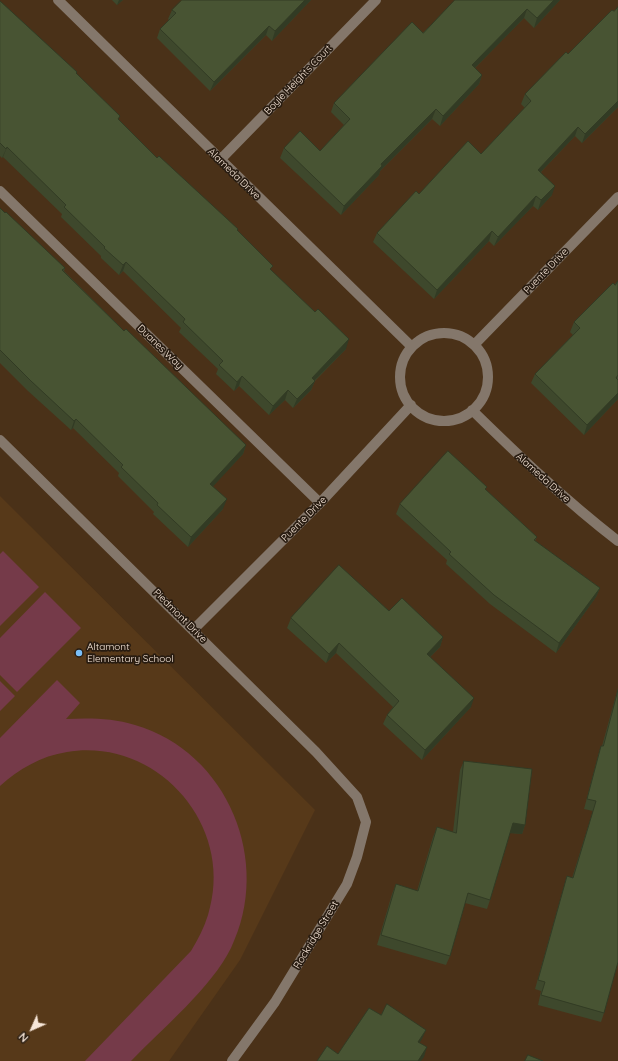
<!DOCTYPE html>
<style>
body{margin:0}
#map{position:relative;width:618px;height:1061px;overflow:hidden;background:#4a3118;font-family:Quicksand,sans-serif}
canvas{display:block}
.north{position:absolute;left:12px;top:1009px;width:40px;height:40px;-webkit-text-stroke:3px #281c11;paint-order:stroke;rotate:225deg;font-size:11px;font-weight:700;line-height:16px;text-align:center;color:#f7e6d8}
.north::after{content:'';display:block;margin:auto;width:14px;height:18px;background:#f7e6d8;clip-path:polygon(50% 0,100% 100%,50% 72%,0 100%)}
</style>
<div id="map">
<canvas width="618" height="1061"></canvas>
<div class="north">N</div>
</div>
<script>
const ctx = document.querySelector('canvas').getContext('2d');
ctx.lineJoin = 'round';
function paint(path, color) {
  ctx.fillStyle = color;
  ctx.fill(path, 'evenodd');
}
function stroke(path, color, width, dash) {
  ctx.strokeStyle = color;
  ctx.lineWidth = width;
  ctx.lineCap = dash ? 'butt' : 'round';
  ctx.setLineDash(dash || []);
  ctx.stroke(path);
}
function drawText(font, color, halo, rows, align = 'center') {
  ctx.font = font + ' Quicksand,sans-serif';
  ctx.lineWidth = 3.5;
  ctx.setLineDash([]);
  ctx.textBaseline = 'middle';
  ctx.strokeStyle = halo;
  ctx.fillStyle = color;
  for (const [text, x, y, turn = 0] of rows) {
    ctx.save();
    ctx.translate(x, y);
    ctx.rotate((+turn || 0) * Math.PI / 180);
    ctx.textAlign = isNaN(turn) ? turn : align;
    if (halo) ctx.strokeText(text, 0, 0);
    ctx.fillText(text, 0, 0);
    ctx.restore();
  }
}
paint(new Path2D(`
 M 0,496 L 315,810 L 240,960 L 169,1061 L 0,1061 Z`), '#573919');
paint(new Path2D(`
 M 3,551 L 39,587 L 0,626 L 0,554 Z
 M 45,592 L 81,628 L 17,692 L 0,675 L 0,638 Z
 M 57,680 L 80,703 L 66,719 C 90,718 112,718 135,725 C 228,752 273,862 231,948 C 212,987 162,1029 131,1061 L 85,1061 L 191,951 C 198,939 204,928 208,915 C 236,827 158,737 67,752 C 41,756 19,769 0,786 L 0,738 Z
 M 0,681 L 15,696 L 0,711 Z`), '#753a49');
stroke(new Path2D(`
 M 58,0 L 412,347
 M 220,160 L 376,0
 M 0,191 L 320,503
 M400 377a44 44 0 1 1 88 0a44 44 0 1 1-88 0Z
 M 474,345 L 618,197
 M 472,410 C 519,456 566,501 618,541
 M 0,440 L 316,752 L 357,797 L 366,822 L 357,857 L 347,884 L 275,1002 L 232,1061
 M 194,629 L 320,503 L 411,405`), '#84776b', 10);
paint(new Path2D(`
 M 112,0 L 123,0 L 117,5 Z
 M 311,0 L 272,41 L 266,35 L 210,91 L 157,38 L 160,29 L 169,20 L 168,19 L 172,10 Z
 M 454,0 L 560,0 L 534,28 L 524,18 L 475,68 L 482,75 L 479,84 L 440,126 L 432,119 L 380,171 L 379,175 L 341,215 L 280,158 L 284,148 L 320,151 L 344,125 L 331,112 L 334,103 L 423,33 L 455,1 Z
 M 0,1 L 77,72 L 76,74 L 119,120 L 157,158 L 237,231 L 271,270 L 346,349 L 315,381 L 311,390 L 293,408 L 285,400 L 269,415 L 239,386 L 234,391 L 216,374 L 218,369 L 179,332 L 181,328 L 123,271 L 119,275 L 101,258 L 101,256 L 61,217 L 62,214 L 3,157 L 2,158 L 0,156 Z
 M 525,94 L 618,107 L 582,143 L 575,136 L 541,172 L 552,195 L 538,210 L 533,206 L 494,246 L 489,241 L 434,299 L 373,242 L 377,233 L 419,194 L 481,154 L 525,108 L 521,104 Z
 M 0,208 L 65,268 L 64,271 L 124,331 L 246,445 L 243,454 L 213,486 L 223,509 L 188,547 L 153,514 L 154,512 L 118,476 L 119,473 L 73,428 L 71,430 L 28,391 L 0,363 Z
 M 618,281 L 618,399 L 584,435 L 531,383 L 535,374 L 573,335 L 570,332 L 574,322 Z
 M 486,490 L 537,537 L 535,541 L 600,588 L 596,597 L 556,653 L 490,604 L 446,564 L 447,560 L 396,514 L 400,504 Z
 M 389,611 L 443,637 L 440,647 L 430,657 L 471,707 L 422,760 L 383,724 L 387,715 L 393,707 L 336,653 L 326,663 L 287,628 L 291,618 Z
 M 618,688 L 618,962 L 604,1013 L 601,1022 L 538,1005 L 541,991 L 535,989 L 564,886 L 567,876 L 572,878 L 593,811 L 584,809 L 598,756 L 601,746 L 602,746 Z
 M 464,761 L 525,825 L 522,834 L 510,833 L 490,900 L 487,909 L 465,903 L 450,956 L 446,965 L 377,945 L 392,894 L 396,884 L 417,891 L 433,837 L 437,827 L 453,832 L 460,770 Z`), '#3e482c');
paint(new Path2D(`
 M 119,0 L 123,0 L 117,5 Z
 M 305,0 L 311,0 L 272,41 L 275,31 Z
 M 554,0 L 560,0 L 534,28 L 537,18 Z
 M 527,9 L 524,18 L 468,75 L 472,65 Z
 M 269,26 L 266,35 L 210,91 L 214,82 Z
 M 482,75 L 479,84 L 440,126 L 443,116 Z
 M 618,101 L 618,107 L 582,143 L 585,134 Z
 M 436,109 L 432,119 L 380,171 L 379,175 L 341,215 L 344,206 L 381,164 Z
 M 578,127 L 575,136 L 534,179 L 538,170 Z
 M 7,147 L 3,157 L 2,158 L 6,149 Z
 M 555,186 L 552,195 L 538,210 L 541,200 Z
 M 536,196 L 533,206 L 494,246 L 498,237 Z
 M 492,231 L 489,241 L 434,299 L 437,290 Z
 M 126,262 L 123,271 L 119,275 L 123,265 Z
 M 349,339 L 346,349 L 308,387 L 312,378 Z
 M 242,376 L 239,386 L 234,391 L 237,382 Z
 M 315,381 L 311,390 L 293,408 L 297,399 Z
 M 288,390 L 285,400 L 269,415 L 273,406 Z
 M 618,393 L 618,399 L 584,435 L 587,425 Z
 M 76,419 L 73,428 L 71,430 L 74,421 Z
 M 246,445 L 243,454 L 207,493 L 210,484 Z
 M 227,499 L 223,509 L 188,547 L 191,537 Z
 M 600,588 L 596,597 L 556,653 L 559,643 Z
 M 443,637 L 440,647 L 423,664 L 427,654 Z
 M 339,643 L 336,653 L 326,663 L 329,654 Z
 M 474,698 L 471,707 L 422,760 L 425,750 Z
 M 513,823 L 525,825 L 522,834 L 509,833 Z
 M 426,1030 L 422,1039 L 415,1051 L 418,1042 Z
 M 427,1047 L 424,1057 L 421,1061 L 418,1061 Z`), '#323b24');
const building = new Path2D(`
 M 182,0 L 305,0 L 275,31 L 269,26 L 214,82 L 160,29 L 176,13 L 172,10 Z
 M 455,0 L 554,0 L 537,18 L 527,9 L 472,65 L 482,75 L 443,116 L 436,109 L 381,164 L 382,166 L 344,206 L 284,148 L 300,131 L 320,151 L 350,119 L 334,103 L 412,22 L 423,33 Z
 M 0,1 L 77,72 L 76,73 L 120,116 L 118,119 L 157,158 L 159,156 L 238,229 L 237,230 L 273,266 L 270,269 L 315,312 L 318,309 L 349,339 L 312,378 L 315,381 L 297,399 L 288,390 L 273,406 L 242,376 L 237,382 L 219,365 L 223,361 L 183,322 L 185,319 L 126,262 L 123,265 L 104,248 L 105,247 L 64,207 L 66,205 L 7,147 L 6,149 L 0,143 Z
 M 618,7 L 618,101 L 585,134 L 578,127 L 538,170 L 555,186 L 541,200 L 536,196 L 498,237 L 492,231 L 437,290 L 377,233 L 416,191 L 419,194 L 468,141 L 481,154 L 531,101 L 525,94 L 566,52 L 568,54 L 612,10 L 614,11 Z
 M 0,208 L 5,213 L 6,212 L 65,268 L 62,270 L 124,331 L 126,329 L 246,445 L 210,484 L 227,499 L 191,537 L 157,505 L 158,503 L 121,467 L 123,465 L 76,419 L 74,421 L 31,381 L 0,350 Z
 M 618,281 L 618,375 L 616,378 L 618,380 L 618,393 L 587,425 L 535,374 L 580,328 L 574,322 L 613,283 L 615,285 Z
 M 448,451 L 487,487 L 485,489 L 537,537 L 534,540 L 600,588 L 559,643 L 494,595 L 449,554 L 451,552 L 400,504 Z
 M 339,565 L 389,611 L 402,598 L 443,637 L 427,654 L 474,698 L 425,750 L 387,715 L 399,701 L 339,643 L 329,654 L 291,618 Z
 M 618,690 L 618,962 L 604,1013 L 541,995 L 545,982 L 538,980 L 567,876 L 573,878 L 596,801 L 587,799 L 601,746 L 603,746 Z
 M 464,761 L 532,769 L 525,825 L 513,823 L 490,900 L 468,893 L 450,956 L 381,935 L 396,884 L 418,891 L 437,827 L 456,833 Z
 M 387,1004 L 426,1030 L 418,1042 L 427,1047 L 418,1061 L 317,1061 L 327,1046 L 338,1054 L 369,1008 L 381,1015 Z
 M 528,1055 L 543,1061 L 525,1061 Z`);
paint(building, '#485433');
stroke(building, '#323b24', 1);
for (const [x, y, r, color] of [
 [79,653,4,"#7abff8"]
]) {
  const dot = new Path2D();
  dot.arc(x, y, r, 0, 2 * Math.PI);
  ctx.fillStyle = color;
  ctx.fill(dot);
  stroke(dot, '#281c11', 1.5);
}
drawText('10px', '#f7e6d8', '#281c11', [
 ["Boyle Heights Court",298,80,-46],
 ["Alameda Drive",234,174,44],
 ["Puente Drive",546,271,-46],
 ["Duanes Way",160,347,44],
 ["Alameda Drive",543,478,42],
 ["Puente Drive",304,519,-45],
 ["Piedmont Drive",180,616,45],
 ["Rockridge Street",316,935,-59]
]);
drawText('10px', '#f7e6d8', '#281c11', [
 ["Altamont",87,647],
 ["Elementary School",87,659]
], 'left');
</script>
